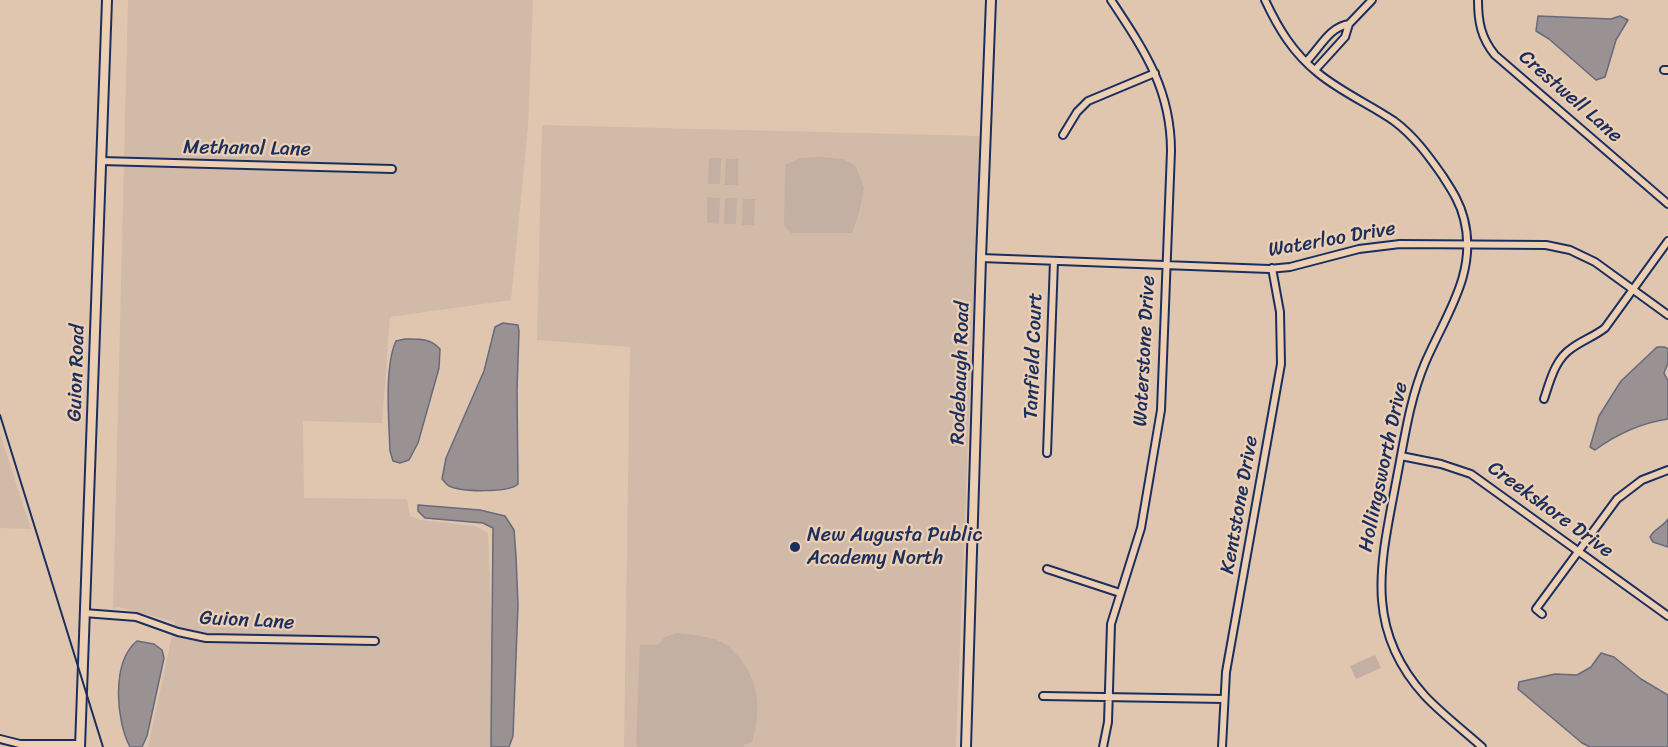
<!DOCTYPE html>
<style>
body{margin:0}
canvas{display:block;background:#e0c6af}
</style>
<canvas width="1668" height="747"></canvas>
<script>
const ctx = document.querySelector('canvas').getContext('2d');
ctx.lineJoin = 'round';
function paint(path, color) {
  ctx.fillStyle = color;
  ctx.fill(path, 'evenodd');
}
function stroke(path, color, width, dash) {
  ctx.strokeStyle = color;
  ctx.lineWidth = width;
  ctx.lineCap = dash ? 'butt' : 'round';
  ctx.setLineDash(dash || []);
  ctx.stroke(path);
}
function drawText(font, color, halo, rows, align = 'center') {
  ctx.font = font + ' Sriracha,sans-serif';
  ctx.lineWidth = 4.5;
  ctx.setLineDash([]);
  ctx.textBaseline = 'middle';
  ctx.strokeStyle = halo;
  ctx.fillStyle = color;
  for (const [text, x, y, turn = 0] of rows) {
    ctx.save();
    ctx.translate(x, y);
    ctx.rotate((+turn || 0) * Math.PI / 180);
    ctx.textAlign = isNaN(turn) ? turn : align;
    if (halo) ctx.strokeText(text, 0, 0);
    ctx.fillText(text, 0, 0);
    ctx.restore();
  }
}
paint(new Path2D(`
 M 128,0 L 533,0 L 528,127 L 511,300 L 390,317 L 382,423 L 303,421 L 304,498 L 407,499 L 410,516 L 421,520 L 475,526 L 488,533 L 492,639 L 491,747 L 148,747 L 175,622 L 118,607 L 113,609 Z
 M 542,125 L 980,136 L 956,747 L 624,747 L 630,347 L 537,340 Z
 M 0,434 L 31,529 L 0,528 Z`), '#d1baa8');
paint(new Path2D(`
 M 821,157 L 842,159 L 855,165 L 864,188 L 859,213 L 852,233 L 791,233 L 784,226 L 785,165 L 801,158 Z
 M 709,158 L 721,158 L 720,184 L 708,184 Z
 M 726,159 L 738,159 L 738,185 L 725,185 Z
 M 707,197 L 720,198 L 719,224 L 707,223 Z
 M 725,198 L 737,198 L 736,224 L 724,224 Z
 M 743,199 L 755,199 L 754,225 L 742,225 Z
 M 677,633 C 693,635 713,636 727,645 C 730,647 734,652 737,655 C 759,680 762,710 752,742 L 744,745 L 744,747 L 638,747 L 636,745 L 640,645 L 658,645 L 665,637 Z
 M 1375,655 L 1381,668 L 1356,679 L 1350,666 Z`), '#c3b0a3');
const water = new Path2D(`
 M 1538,16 L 1611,19 L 1620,16 L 1628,20 L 1616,40 L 1605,77 L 1596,80 L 1549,39 L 1536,31 Z
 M 503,323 L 518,325 L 519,331 L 517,390 L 518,484 C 509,493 461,492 449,486 C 448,486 443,480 442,479 L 446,458 L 484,371 L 495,327 Z
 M 405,339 C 420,339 430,338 440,349 L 439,368 L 418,443 L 409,460 L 400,463 L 393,461 L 390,451 C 389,422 384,367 396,341 Z
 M 1657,347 L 1665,347 L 1668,349 L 1668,363 L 1664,373 L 1668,381 L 1668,419 C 1641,423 1617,434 1595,450 L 1590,447 L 1599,416 L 1621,381 Z
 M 418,505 L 480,510 L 505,516 L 514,530 L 516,556 L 518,605 L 513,736 L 509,747 L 491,747 L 491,744 L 493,528 L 483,523 L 425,518 L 418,511 Z
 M 1668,519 L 1668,547 L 1653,542 L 1650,537 C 1654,529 1663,527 1668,519 Z
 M 137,641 L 154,644 L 162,650 L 164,658 L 147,736 L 142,747 L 130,747 C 116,721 111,662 137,641 Z
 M 1601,653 L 1614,657 L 1641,679 L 1668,695 L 1668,747 L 1590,747 L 1582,743 L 1518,689 L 1519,682 L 1555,674 L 1577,675 L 1591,667 Z`);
paint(water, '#9a9192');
stroke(water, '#676a7d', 1.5);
const minor = new Path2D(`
 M 1265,0 C 1278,28 1293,53 1318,73 C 1341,92 1369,104 1394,121 C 1414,136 1428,155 1442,175 C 1451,189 1460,202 1464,219 C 1478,273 1445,316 1425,363 C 1409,401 1404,442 1396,482 C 1381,562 1363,628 1425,696 C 1442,714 1463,730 1482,747
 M 1478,0 C 1478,22 1481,38 1495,55 L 1668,204
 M 1306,62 C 1320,48 1329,27 1349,24
 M 1315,70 L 1345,37 L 1349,24 L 1372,0
 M 1664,70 L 1668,70
 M 1063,135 L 1077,112 L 1088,101 L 1155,73
 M 101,161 L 392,169
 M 981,258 L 1269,269 L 1290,267 L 1359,249 L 1400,244 L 1546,245 L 1570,250 L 1595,262 L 1668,315
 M 1544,399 C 1550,381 1555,359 1572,348 C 1583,340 1595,336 1605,328 L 1668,241
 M 1047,453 L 1054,261
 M 1401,456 L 1441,464 L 1471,474 L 1668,616
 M 1047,569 L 1120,593
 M 84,613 L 136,617 L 178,632 L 206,638 L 375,641
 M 1542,614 L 1536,609 L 1617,499 L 1642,480 L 1668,470
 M 1043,696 L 1224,699
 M 0,739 L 20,744 L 80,744
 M 1103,747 L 1108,722 L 1111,624 L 1141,528 L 1161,410 L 1171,151 C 1171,89 1144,50 1111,0
 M 1222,747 L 1226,672 L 1281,364 L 1280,312 L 1272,268`);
const tertiary = new Path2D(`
 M 80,747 L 107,0
 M 966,747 L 981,258 L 991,0`);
stroke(minor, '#1b2f5e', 10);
stroke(tertiary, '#1b2f5e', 12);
stroke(minor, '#edd0b4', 6);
stroke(tertiary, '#edd0b4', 8);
stroke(new Path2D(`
 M 0,415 L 103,747`), '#1b2f5e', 2);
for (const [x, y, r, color] of [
 [795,547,6,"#1b2f5e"]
]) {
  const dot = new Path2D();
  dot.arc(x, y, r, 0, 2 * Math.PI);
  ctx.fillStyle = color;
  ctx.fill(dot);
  stroke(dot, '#edd0b4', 2);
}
drawText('20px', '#1b2f5e', '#edd0b4', [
 ["Crestwell Lane",1570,97,41],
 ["Methanol Lane",247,149,1],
 ["Waterloo Drive",1332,240,-10],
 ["Waterstone Drive",1145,351,-87],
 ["Tanfield Court",1034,356,-88],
 ["Guion Road",77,373,-88],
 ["Rodebaugh Road",961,373,-88],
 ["Hollingsworth Drive",1384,467,-78],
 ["Kentstone Drive",1240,505,-80],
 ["Creekshore Drive",1550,510,36],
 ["Guion Lane",247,621,3]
]);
drawText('20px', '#1b2f5e', '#edd0b4', [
 ["New Augusta Public",807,536],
 ["Academy North",807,559]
], 'left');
</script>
